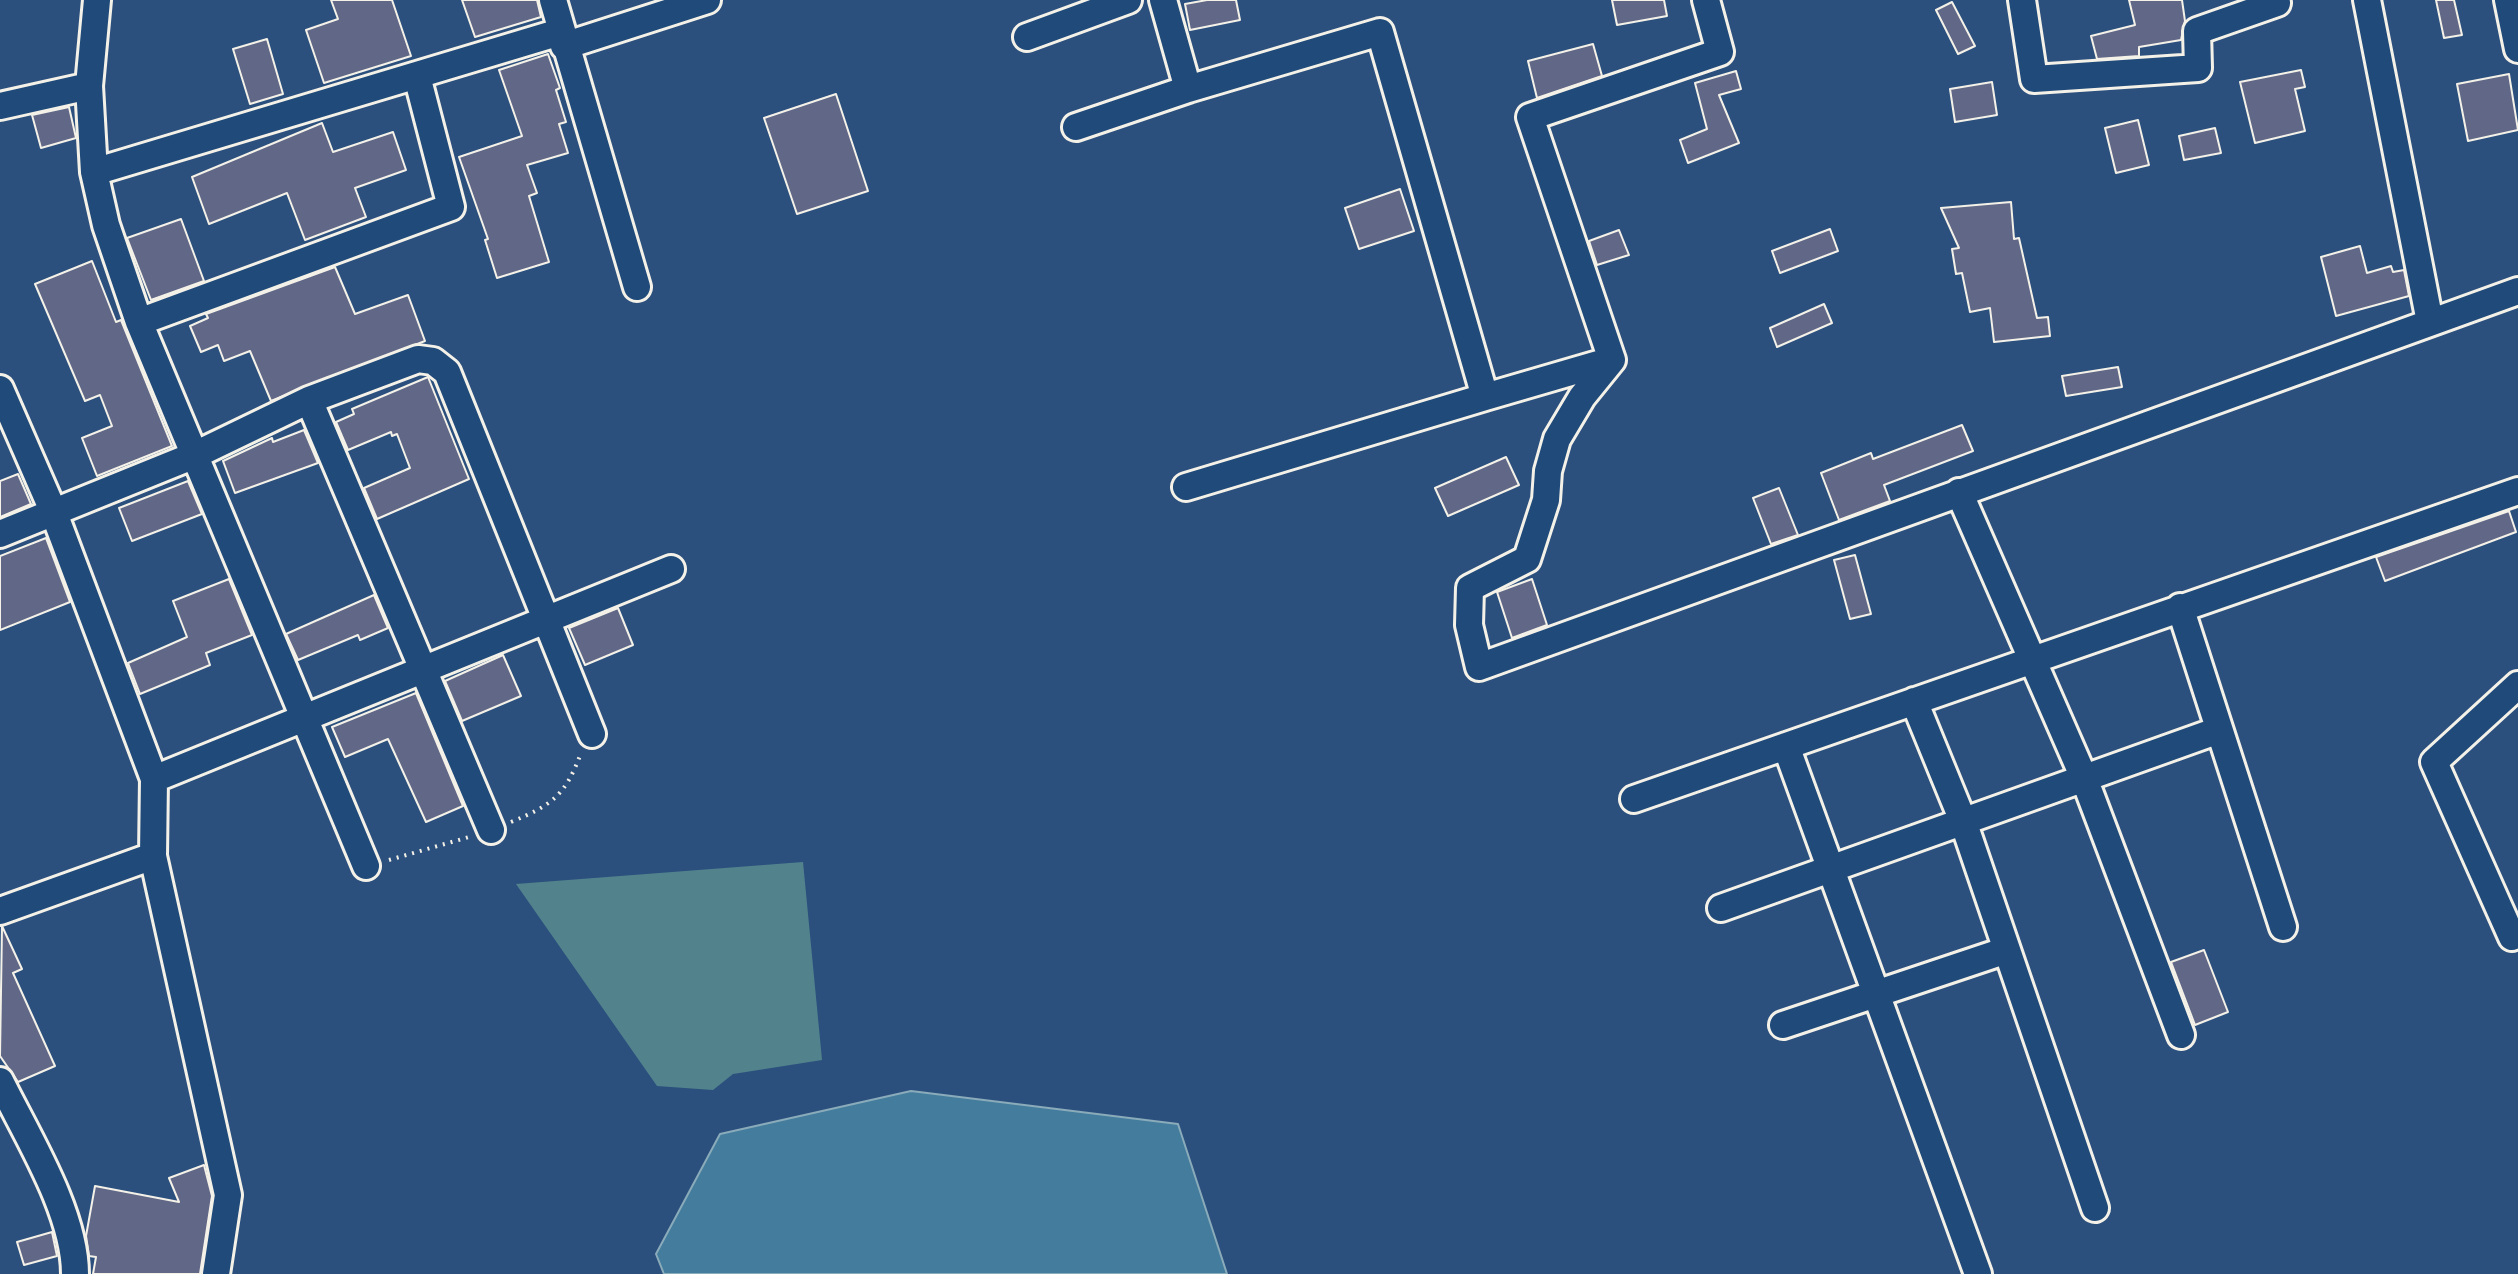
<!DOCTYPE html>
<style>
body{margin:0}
canvas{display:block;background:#2c507d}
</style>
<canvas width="2518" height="1274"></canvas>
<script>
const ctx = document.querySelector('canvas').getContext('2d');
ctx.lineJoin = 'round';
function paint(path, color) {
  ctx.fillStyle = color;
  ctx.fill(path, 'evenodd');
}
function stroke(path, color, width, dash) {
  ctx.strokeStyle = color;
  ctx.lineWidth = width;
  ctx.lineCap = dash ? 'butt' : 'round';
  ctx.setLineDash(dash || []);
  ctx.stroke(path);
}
paint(new Path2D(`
 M 803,862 L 822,1060 L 733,1074 L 713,1090 L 657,1086 L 516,884 Z`), '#52838d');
const water = new Path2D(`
 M 911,1091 L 1178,1124 L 1227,1274 L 664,1274 L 656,1254 L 720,1134 Z`);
paint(water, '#437c9c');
stroke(water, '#8aabba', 2);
const building = new Path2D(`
 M 331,0 L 392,0 L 411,56 L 324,83 L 306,30 L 338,19 Z
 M 462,0 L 537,0 L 541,17 L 475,37 Z
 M 1207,0 L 1236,0 L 1240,20 L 1190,30 L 1185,4 Z
 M 1612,0 L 1664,0 L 1667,16 L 1617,25 Z
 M 2129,0 L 2182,0 L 2185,21 L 2181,40 L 2139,47 L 2139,56 L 2097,59 L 2091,36 L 2135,25 Z
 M 2436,0 L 2454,0 L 2462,35 L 2444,38 Z
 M 1952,2 L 1975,46 L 1958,54 L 1936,10 Z
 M 267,39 L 283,94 L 250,104 L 233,49 Z
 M 1593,44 L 1602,76 L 1537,98 L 1528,61 Z
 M 548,54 L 560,88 L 556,90 L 566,122 L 559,124 L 568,153 L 527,165 L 537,193 L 529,196 L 549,262 L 497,278 L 485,240 L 488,239 L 459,157 L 522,136 L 499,70 Z
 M 2301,70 L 2305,87 L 2295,89 L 2305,131 L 2255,143 L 2240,82 Z
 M 1736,71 L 1741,89 L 1719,95 L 1739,143 L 1688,163 L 1680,140 L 1707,129 L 1695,83 Z
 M 2509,74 L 2518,130 L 2468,141 L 2457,84 Z
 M 1992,82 L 1997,115 L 1955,122 L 1950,89 Z
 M 836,94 L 868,191 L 797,214 L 764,118 Z
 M 69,107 L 76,138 L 41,148 L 32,115 Z
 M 2138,120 L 2149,165 L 2116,173 L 2105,128 Z
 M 322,123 L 333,152 L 393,132 L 406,170 L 355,188 L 366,217 L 305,240 L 287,193 L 209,224 L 192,177 Z
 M 2215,128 L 2221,153 L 2184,160 L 2179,136 Z
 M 1400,189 L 1414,231 L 1359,249 L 1345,208 Z
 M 2011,202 L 2014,239 L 2019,238 L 2037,318 L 2048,317 L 2050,336 L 1994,342 L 1990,308 L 1970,312 L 1962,273 L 1956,274 L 1952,249 L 1959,248 L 1941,208 Z
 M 181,219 L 204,281 L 151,300 L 127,238 Z
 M 1830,229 L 1838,251 L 1780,273 L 1772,251 Z
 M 1619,230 L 1629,255 L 1597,265 L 1589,241 Z
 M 2360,246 L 2367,273 L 2391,266 L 2393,272 L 2404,270 L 2409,296 L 2336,316 L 2321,257 Z
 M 92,261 L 116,322 L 121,320 L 172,446 L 97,476 L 82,438 L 112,426 L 100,395 L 85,401 L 35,284 Z
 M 335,267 L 355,314 L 408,295 L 425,341 L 271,401 L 250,351 L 224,361 L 218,345 L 201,352 L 190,326 L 208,318 L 206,314 Z
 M 1824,304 L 1832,323 L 1777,347 L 1770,328 Z
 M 2118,367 L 2122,387 L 2066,396 L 2062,376 Z
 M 428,377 L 469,479 L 377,519 L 364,488 L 410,468 L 397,434 L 392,436 L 391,432 L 348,450 L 336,422 L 354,414 L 352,409 Z
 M 1962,425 L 1973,451 L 1884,485 L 1890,501 L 1839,520 L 1821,473 L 1871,453 L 1873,459 Z
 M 304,430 L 318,463 L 235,493 L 223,461 L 272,438 L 273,442 Z
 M 1506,457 L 1519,485 L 1448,516 L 1435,488 Z
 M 18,474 L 31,504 L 0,517 L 0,481 Z
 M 188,481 L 202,514 L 132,541 L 119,508 Z
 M 1779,488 L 1798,535 L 1771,544 L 1753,498 Z
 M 2509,511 L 2516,532 L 2385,581 L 2376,557 Z
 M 46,538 L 70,602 L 0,630 L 0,556 Z
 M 1855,555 L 1871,614 L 1850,619 L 1834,560 Z
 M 229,579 L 252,635 L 206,653 L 210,665 L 140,694 L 128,663 L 187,637 L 173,601 Z
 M 1532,579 L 1547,625 L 1512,638 L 1497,592 Z
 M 374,595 L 388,628 L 360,640 L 358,635 L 298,660 L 286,634 Z
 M 618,608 L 633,645 L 585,665 L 569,628 Z
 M 503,655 L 521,696 L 462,721 L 445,681 Z
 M 416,693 L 463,806 L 426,822 L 388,739 L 345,757 L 332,727 Z
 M 2,926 L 22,969 L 13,973 L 55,1066 L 18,1082 L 0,1056 Z
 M 2204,950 L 2228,1012 L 2195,1025 L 2171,962 Z
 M 204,1165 L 212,1196 L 200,1274 L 93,1274 L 96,1257 L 89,1256 L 86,1236 L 95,1186 L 179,1202 L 169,1178 Z
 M 52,1232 L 57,1256 L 24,1265 L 17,1242 Z`);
paint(building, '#616887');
stroke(building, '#f4f1e8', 2);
const minor = new Path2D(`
 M 97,0 L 89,86 L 94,172 L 106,225 L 139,322 L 366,866
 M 553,0 L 637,287
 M 2022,0 L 2034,79 L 2198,68 L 2197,31 L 2277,3
 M 2367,0 L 2430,322
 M 2508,0 L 2518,49
 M 1027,37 L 1128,0
 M 564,46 L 707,0
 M 0,106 L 89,86
 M 1076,127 L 1188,89 L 1163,0
 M 94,172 L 560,32
 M 139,322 L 451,207 L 417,76
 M 1612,360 L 1582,397 L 1557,439 L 1548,471 L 1546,500 L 1527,559 L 1470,588 L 1469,625 L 1479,667 L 2518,291
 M 0,389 L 54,513 L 154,779 L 153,856 L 228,1195 L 216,1274
 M 1485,397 L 1612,360 L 1530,117 L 1720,52 L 1706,0
 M 309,400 L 491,830
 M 1186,487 L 1485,397 L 1380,32 L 1188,89
 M 1959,492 L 2084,778 L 2181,1035
 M 0,534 L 195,455 L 309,400 L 418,359 L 433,361 L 447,372 L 592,734
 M 2180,607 L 2283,927
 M 1914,701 L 1963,821 L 2095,1208
 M 1786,746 L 1978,1274
 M 154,779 L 671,569
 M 1634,799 L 2518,491
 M 1721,908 L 2219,730
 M 0,911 L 153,856
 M 2512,937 L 2434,762 L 2518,685
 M 1783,1025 L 2007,950
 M 0,1081 C 27,1136 75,1212 75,1274`);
stroke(minor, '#f4f1e8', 32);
stroke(new Path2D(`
 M 511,822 C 552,805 565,796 581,753
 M 389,860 L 469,837`), '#f4f1e8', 4, [2, 6]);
stroke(minor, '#1f4a7a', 26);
</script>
